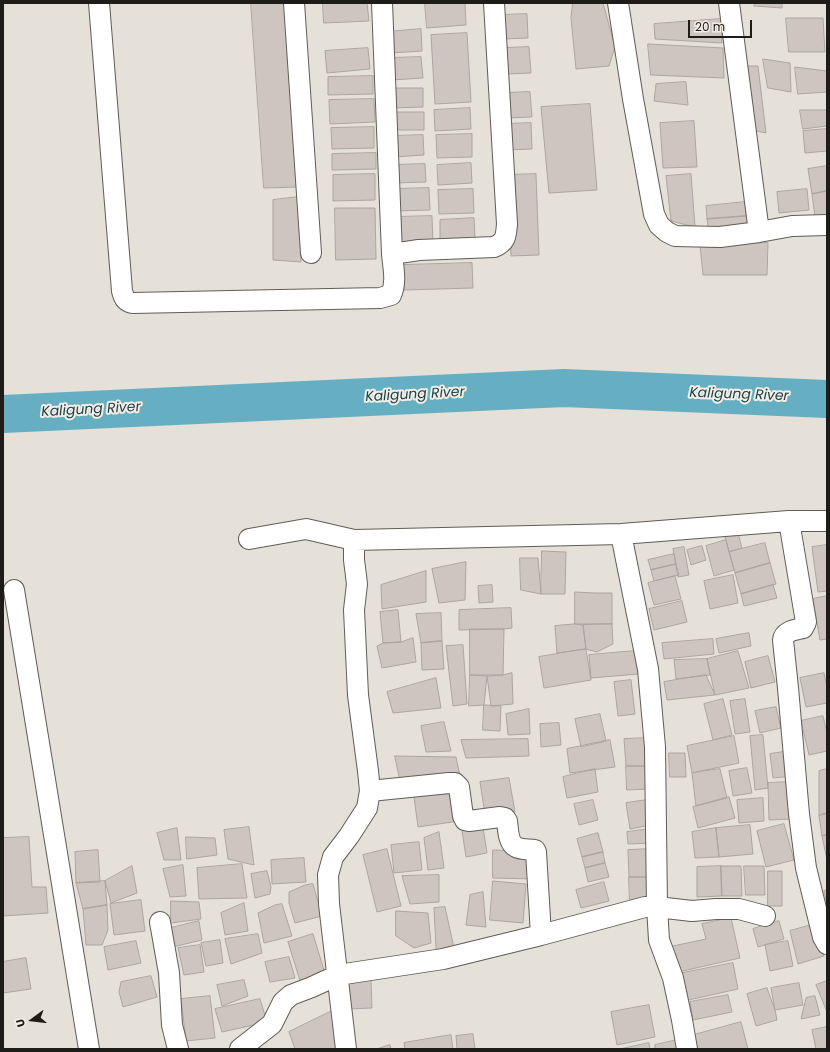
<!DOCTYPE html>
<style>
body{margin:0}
#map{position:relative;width:830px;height:1052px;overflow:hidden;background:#e5e1d9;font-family:Poppins,sans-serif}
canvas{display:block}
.frame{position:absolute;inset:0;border:4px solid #1d1c19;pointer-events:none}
.north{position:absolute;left:12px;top:1000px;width:40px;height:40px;-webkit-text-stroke:3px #f2eee6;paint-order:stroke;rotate:255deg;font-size:11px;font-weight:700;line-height:16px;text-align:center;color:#1d1c19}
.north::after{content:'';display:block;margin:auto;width:14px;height:18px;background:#1d1c19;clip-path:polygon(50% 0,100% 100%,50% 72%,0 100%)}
.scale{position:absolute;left:688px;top:20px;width:64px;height:18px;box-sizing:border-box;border:2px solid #1d1c19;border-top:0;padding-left:5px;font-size:12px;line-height:14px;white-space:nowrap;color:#1d1c19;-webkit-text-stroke:3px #f2eee6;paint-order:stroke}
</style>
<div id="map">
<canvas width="830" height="1052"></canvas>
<div class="frame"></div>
<div class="north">U</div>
<div class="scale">20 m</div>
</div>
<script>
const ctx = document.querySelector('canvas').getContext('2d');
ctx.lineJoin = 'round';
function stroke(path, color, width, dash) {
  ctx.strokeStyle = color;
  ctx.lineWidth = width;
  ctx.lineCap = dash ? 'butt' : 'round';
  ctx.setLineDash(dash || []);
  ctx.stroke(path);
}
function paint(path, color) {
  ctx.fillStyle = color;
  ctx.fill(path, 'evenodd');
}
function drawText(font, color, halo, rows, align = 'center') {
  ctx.font = font + ' Poppins,sans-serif';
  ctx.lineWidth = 4;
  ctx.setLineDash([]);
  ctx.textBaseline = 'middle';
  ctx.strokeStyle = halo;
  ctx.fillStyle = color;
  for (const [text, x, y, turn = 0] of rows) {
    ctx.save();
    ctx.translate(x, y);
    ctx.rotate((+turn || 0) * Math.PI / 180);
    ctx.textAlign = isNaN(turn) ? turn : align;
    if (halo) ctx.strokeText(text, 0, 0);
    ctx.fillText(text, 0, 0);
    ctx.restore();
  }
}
stroke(new Path2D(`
 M 3,414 L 564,388 L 827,399`), '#66afc3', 38);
const building = new Path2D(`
 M 251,3 L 288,3 L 299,187 L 264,188 Z
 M 323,3 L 367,3 L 369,21 L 324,23 Z
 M 425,3 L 465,3 L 466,25 L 427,28 Z
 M 573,3 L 603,3 L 615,47 L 609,66 L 576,69 L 571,18 Z
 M 756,3 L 782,3 L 782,8 L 754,6 Z
 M 527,14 L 528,38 L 503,39 L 502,15 Z
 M 786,18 L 823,18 L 825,52 L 789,52 Z
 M 721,19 L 722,43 L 655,39 L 654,24 Z
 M 421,29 L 422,51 L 390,53 L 388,32 Z
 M 467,33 L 471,102 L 435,104 L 431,35 Z
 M 648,44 L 723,48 L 724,78 L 651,75 Z
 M 529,47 L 531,73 L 507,74 L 505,48 Z
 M 368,48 L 370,69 L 327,73 L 325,51 Z
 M 421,57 L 423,78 L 391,80 L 390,58 Z
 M 763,59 L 790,63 L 791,92 L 768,88 Z
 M 746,66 L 758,66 L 766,133 L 752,130 Z
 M 795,67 L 827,71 L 827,92 L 798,94 Z
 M 373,76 L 373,94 L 328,95 L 328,77 Z
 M 686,82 L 688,105 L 654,101 L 656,84 Z
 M 392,88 L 423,88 L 423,107 L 392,108 Z
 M 530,92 L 532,117 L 508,118 L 506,93 Z
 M 374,99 L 375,122 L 330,124 L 329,100 Z
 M 590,104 L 597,190 L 549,193 L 541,107 Z
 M 470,108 L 471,129 L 435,131 L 434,110 Z
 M 800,110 L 827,110 L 827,126 L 803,129 Z
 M 392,112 L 424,112 L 424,130 L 392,130 Z
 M 694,121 L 697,167 L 663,168 L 660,123 Z
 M 531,123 L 532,149 L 507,150 L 506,124 Z
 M 374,127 L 374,148 L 332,149 L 331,128 Z
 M 827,129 L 827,151 L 805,153 L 803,131 Z
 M 472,134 L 472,157 L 437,158 L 436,135 Z
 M 423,135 L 424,155 L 394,157 L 393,136 Z
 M 376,153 L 376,169 L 332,170 L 332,154 Z
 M 471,163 L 472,183 L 438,185 L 437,165 Z
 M 425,164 L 426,182 L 393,183 L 392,165 Z
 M 827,166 L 827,191 L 812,194 L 808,169 Z
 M 375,174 L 375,200 L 333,201 L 333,175 Z
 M 536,174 L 539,255 L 511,256 L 508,175 Z
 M 691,174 L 695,227 L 671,221 L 666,176 Z
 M 429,188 L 430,210 L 397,211 L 396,189 Z
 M 473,189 L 474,213 L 439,214 L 438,190 Z
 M 807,189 L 809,210 L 779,213 L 777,192 Z
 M 827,191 L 827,215 L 815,217 L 812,194 Z
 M 299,197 L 301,262 L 273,260 L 273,200 Z
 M 745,202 L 747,216 L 707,219 L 706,206 Z
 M 335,208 L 375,208 L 376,259 L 336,260 Z
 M 432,216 L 433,244 L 396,245 L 395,217 Z
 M 747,216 L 748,230 L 709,233 L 707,219 Z
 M 474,218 L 475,239 L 440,240 L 440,220 Z
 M 768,243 L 767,275 L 703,275 L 700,245 Z
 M 472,263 L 473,288 L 404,290 L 403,265 Z
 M 738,533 L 742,548 L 729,552 L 725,537 Z
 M 726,540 L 734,570 L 714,576 L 706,546 Z
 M 765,543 L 770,563 L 735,573 L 729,552 Z
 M 827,545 L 827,591 L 818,592 L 812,547 Z
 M 702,546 L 706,560 L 691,565 L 687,550 Z
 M 684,547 L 689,575 L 678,577 L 673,549 Z
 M 542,551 L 566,552 L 565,594 L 541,594 Z
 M 674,554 L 676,564 L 651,570 L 648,560 Z
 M 520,558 L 538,558 L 541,594 L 521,590 Z
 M 466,562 L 465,600 L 439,603 L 432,569 Z
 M 770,563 L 776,584 L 741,594 L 735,573 Z
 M 676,564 L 679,575 L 654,581 L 651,570 Z
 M 426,571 L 426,602 L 382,609 L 381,585 Z
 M 733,575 L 738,603 L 710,609 L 704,581 Z
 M 675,576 L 681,599 L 654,605 L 648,583 Z
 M 492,585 L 493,602 L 479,603 L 478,586 Z
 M 773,585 L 777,598 L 744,606 L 741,594 Z
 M 575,592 L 595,593 L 612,593 L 612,624 L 575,624 Z
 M 827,596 L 827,639 L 820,640 L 813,599 Z
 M 682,601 L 687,622 L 654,630 L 649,609 Z
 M 511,608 L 512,628 L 504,629 L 459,630 L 459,610 Z
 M 398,610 L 401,642 L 383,643 L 380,612 Z
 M 441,613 L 442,641 L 421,643 L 416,614 Z
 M 575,624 L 583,625 L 586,649 L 557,653 L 555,626 Z
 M 612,624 L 613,644 L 597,652 L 586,649 L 583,625 Z
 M 470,629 L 504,629 L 503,675 L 470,675 Z
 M 749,633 L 751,646 L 719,653 L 716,639 Z
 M 413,638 L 416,662 L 382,668 L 377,646 L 383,643 L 401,642 Z
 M 713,639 L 714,654 L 664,659 L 662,643 Z
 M 442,641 L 444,669 L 422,670 L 421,643 Z
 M 463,645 L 467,704 L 453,706 L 446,646 Z
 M 586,649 L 591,680 L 544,688 L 539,657 Z
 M 635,651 L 638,674 L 591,678 L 589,655 Z
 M 738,651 L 749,688 L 715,695 L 707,659 Z
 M 768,656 L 775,682 L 751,688 L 745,662 Z
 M 707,659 L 710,675 L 676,679 L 674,660 Z
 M 512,673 L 513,704 L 491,706 L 487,676 L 503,675 Z
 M 824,673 L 827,687 L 827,703 L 806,707 L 800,678 Z
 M 470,675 L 487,676 L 484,705 L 469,706 Z
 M 706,675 L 715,695 L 667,700 L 664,682 Z
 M 436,678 L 441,708 L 393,713 L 387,692 Z
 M 631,680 L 635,714 L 618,716 L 614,682 Z
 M 723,699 L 732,735 L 713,740 L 704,704 Z
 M 745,699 L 750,732 L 735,734 L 730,701 Z
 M 484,705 L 501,706 L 500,731 L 483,730 Z
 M 776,707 L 781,728 L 760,733 L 755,711 Z
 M 529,709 L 530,734 L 508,735 L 506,714 Z
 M 600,714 L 606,741 L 581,747 L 575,719 Z
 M 823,716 L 827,733 L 827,751 L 809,755 L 801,721 Z
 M 444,722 L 451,751 L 426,752 L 421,726 Z
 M 559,723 L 561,745 L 541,747 L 540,724 Z
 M 763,735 L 768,788 L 755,790 L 750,736 Z
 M 734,736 L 739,763 L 692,773 L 687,746 Z
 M 649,738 L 649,766 L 626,766 L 624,739 Z
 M 528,739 L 529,756 L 466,758 L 461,740 Z
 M 610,740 L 615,767 L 570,773 L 567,749 Z
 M 790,751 L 793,776 L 773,778 L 770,754 Z
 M 669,753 L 685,753 L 686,777 L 670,777 Z
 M 395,756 L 456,757 L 460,776 L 401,783 Z
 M 626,766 L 649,766 L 650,789 L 627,790 Z
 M 747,768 L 752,793 L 733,796 L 729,771 Z
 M 595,769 L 598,792 L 567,798 L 563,777 Z
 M 720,769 L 727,798 L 696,806 L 692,773 Z
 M 827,769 L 827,813 L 821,814 L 819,816 L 819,771 Z
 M 509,778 L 515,812 L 484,808 L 480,782 Z
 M 790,782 L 791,819 L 769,820 L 768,783 Z
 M 455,792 L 459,821 L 418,827 L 414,797 Z
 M 729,797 L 735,818 L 698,828 L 693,807 Z
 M 763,798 L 764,821 L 739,823 L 737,800 Z
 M 593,800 L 598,820 L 579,825 L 574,804 Z
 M 647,800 L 651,825 L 630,829 L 626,803 Z
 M 827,814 L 827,835 L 822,836 L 819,816 Z
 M 482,821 L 487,853 L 466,857 L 461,824 Z
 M 784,824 L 794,860 L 766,867 L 757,831 Z
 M 750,825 L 753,854 L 719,857 L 716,828 Z
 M 249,827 L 254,865 L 228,859 L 224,830 Z
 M 177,828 L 181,860 L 164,860 L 157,833 Z
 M 716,828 L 719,857 L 695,858 L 692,832 Z
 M 650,829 L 651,843 L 628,844 L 627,832 Z
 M 439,832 L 444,868 L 428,870 L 424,838 Z
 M 598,833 L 603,852 L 582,857 L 577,839 Z
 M 827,835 L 827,860 L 822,836 Z
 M 29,837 L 32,887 L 46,887 L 48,913 L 3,916 L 3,838 Z
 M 186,837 L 215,838 L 217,855 L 187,859 Z
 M 419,842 L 422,870 L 394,873 L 391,845 Z
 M 387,849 L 401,906 L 377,912 L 363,855 Z
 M 651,849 L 652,877 L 629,877 L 628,850 Z
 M 98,850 L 100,882 L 76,883 L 75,852 Z
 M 493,850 L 534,851 L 534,879 L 493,878 Z
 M 603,852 L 605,863 L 585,868 L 582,857 Z
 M 304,858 L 306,882 L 272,884 L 271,860 Z
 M 605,863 L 609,877 L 588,882 L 585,868 Z
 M 242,864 L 247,898 L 199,899 L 197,868 Z
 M 183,865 L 186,896 L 170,897 L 163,869 Z
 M 132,866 L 137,893 L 111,903 L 105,881 Z
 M 721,866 L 741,866 L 742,896 L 722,896 Z
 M 721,866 L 722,896 L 697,897 L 697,867 Z
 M 744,866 L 764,866 L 765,895 L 746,895 Z
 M 267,871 L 271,887 L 270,894 L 255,898 L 251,874 Z
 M 768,871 L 782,871 L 782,906 L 768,906 Z
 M 439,875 L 439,902 L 410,904 L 402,876 Z
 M 629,877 L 652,877 L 651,904 L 630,904 Z
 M 105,881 L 107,905 L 83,909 L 76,883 Z
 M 493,881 L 526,884 L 523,923 L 490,920 Z
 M 604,882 L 609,901 L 581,908 L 576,890 Z
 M 313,884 L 322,916 L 295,923 L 289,903 L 289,892 L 305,885 Z
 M 827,890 L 827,905 L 824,891 Z
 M 483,892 L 486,927 L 466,925 L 470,895 Z
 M 141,900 L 145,931 L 114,935 L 110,904 Z
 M 171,901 L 199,902 L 201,919 L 171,923 Z
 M 244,903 L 248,931 L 225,935 L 221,913 Z
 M 282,904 L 292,936 L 264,943 L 258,913 L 275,905 Z
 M 107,905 L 108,930 L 102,945 L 86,945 L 83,909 Z
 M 445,907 L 454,948 L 436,949 L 434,908 Z
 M 396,911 L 428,913 L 431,943 L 414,948 L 396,936 Z
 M 731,918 L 740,958 L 674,973 L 668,947 L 706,939 L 702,924 Z
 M 199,921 L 202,940 L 168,948 L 167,929 Z
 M 779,921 L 784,939 L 758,947 L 753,929 Z
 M 815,924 L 824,956 L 798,964 L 790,931 Z
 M 258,934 L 262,953 L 231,964 L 225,939 Z
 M 313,934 L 326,977 L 301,984 L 288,942 Z
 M 220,940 L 223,963 L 206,966 L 201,943 Z
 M 136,941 L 141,963 L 108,970 L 104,947 Z
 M 788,941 L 793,966 L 770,971 L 765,945 Z
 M 200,945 L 204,972 L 184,975 L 178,948 Z
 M 289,957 L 295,978 L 270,982 L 265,962 Z
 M 26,958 L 31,989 L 3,993 L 3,962 Z
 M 733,963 L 738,989 L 684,1001 L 678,974 Z
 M 151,976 L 157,997 L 123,1007 L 119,992 L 121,982 Z
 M 244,980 L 248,996 L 222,1006 L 217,985 Z
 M 371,980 L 372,1008 L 348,1009 L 347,981 Z
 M 827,981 L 827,1012 L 816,985 Z
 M 799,983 L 803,1005 L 775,1010 L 771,988 Z
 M 767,988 L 775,1010 L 777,1020 L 756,1026 L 747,994 Z
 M 728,995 L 732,1012 L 693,1020 L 690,1002 Z
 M 210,996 L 215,1038 L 186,1041 L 181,999 Z
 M 815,996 L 820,1015 L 801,1019 L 806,998 Z
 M 260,999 L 267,1022 L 222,1032 L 215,1009 Z
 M 649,1005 L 655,1037 L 617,1045 L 611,1012 Z
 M 332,1011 L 340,1047 L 334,1049 L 295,1049 L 289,1032 Z
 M 741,1022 L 748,1049 L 698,1049 L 694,1035 Z
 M 827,1027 L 827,1049 L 816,1049 L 812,1030 Z
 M 473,1034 L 475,1049 L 457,1049 L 456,1036 Z
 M 451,1035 L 453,1049 L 405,1049 L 404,1043 Z
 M 677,1040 L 679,1049 L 655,1049 L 655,1045 Z
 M 649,1043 L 650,1049 L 620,1049 Z
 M 390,1045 L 391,1049 L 377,1049 Z`);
paint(building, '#cec5c1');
stroke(building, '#aca4a0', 1);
const street = new Path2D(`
 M 99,3 L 122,291 C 124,298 125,301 132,303 L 380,298 L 391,295 C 397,282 393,267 392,254
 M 294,3 L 311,253
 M 382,3 L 392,254 L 419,250 L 494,247 C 506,242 506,236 507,224 L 494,3
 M 618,3 L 633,99 L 654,214 L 659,225 L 667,232 L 675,236 L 720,237 L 759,232
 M 729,3 L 759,232 L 792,226 L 827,225
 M 789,521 L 806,622 L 803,628 C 795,630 784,631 783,640 L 788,688 L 799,814 L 806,868 L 823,937 L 827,944
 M 621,534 L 648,669 L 655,747 L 657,907 L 659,940 L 673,978 L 682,1020 L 687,1049
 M 249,539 L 306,529 L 354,540
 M 14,590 L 89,1049
 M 370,791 L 449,783 L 455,783 L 459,787 L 463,816 L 465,820 L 469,821 L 500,817 L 505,818 L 507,821 C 508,828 508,843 516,847 C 521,850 529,849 535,850 L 536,852 L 541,935
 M 160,922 L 169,973 L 172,1025 L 178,1049
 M 240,1049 L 272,1024 L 283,1002 L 291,995 L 312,987 L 338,975 L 443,959 L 541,935 L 645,907 L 657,907 L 692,911 L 716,909 L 739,909 L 765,916
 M 346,1049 L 329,904 L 328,875 L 333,857 L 349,836 L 367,808 L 370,791 L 368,771 L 358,695 L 354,610 L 357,584 L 354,560 L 354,540 L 621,534 L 789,521 L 827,521`);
stroke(street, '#615d56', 22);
stroke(street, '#fff', 20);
drawText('italic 14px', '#1d4049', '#f2eee6', [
 ["Kaligung River",415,395,-3],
 ["Kaligung River",739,395,2],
 ["Kaligung River",91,410,-3]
]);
</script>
